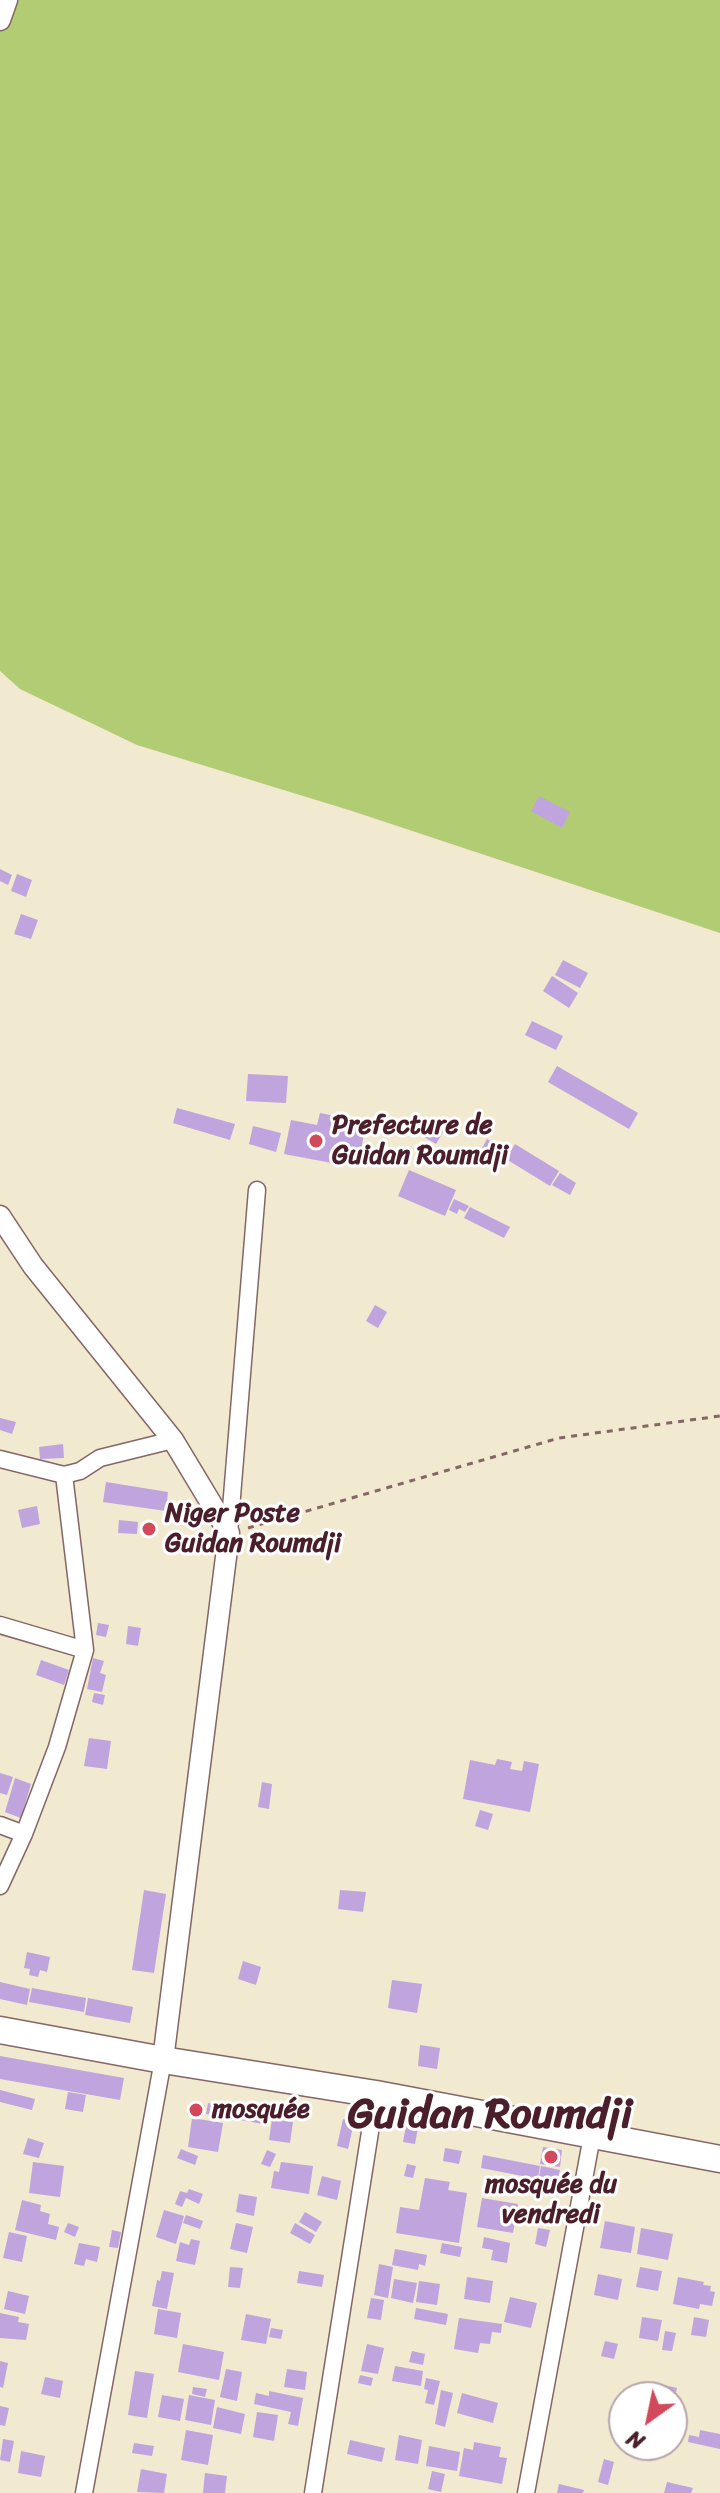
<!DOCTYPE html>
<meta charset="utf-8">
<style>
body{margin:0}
#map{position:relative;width:720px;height:2493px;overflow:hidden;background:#f1e9d0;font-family:Sriracha,sans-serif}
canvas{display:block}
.north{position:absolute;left:608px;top:2381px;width:80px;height:80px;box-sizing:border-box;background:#fff;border:2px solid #b7a5aa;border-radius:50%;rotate:213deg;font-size:22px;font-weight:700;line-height:32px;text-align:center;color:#4a1f2b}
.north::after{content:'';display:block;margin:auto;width:28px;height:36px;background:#d1495b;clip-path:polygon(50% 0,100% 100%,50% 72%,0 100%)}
</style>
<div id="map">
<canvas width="720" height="2493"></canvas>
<div class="north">N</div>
</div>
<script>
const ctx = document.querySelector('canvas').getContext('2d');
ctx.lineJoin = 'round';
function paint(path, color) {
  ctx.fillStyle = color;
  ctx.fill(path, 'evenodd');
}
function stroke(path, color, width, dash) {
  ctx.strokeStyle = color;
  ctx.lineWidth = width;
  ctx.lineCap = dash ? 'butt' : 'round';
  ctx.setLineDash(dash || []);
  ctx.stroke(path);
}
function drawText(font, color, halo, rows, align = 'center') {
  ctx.font = font + ' Sriracha,sans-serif';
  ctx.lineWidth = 6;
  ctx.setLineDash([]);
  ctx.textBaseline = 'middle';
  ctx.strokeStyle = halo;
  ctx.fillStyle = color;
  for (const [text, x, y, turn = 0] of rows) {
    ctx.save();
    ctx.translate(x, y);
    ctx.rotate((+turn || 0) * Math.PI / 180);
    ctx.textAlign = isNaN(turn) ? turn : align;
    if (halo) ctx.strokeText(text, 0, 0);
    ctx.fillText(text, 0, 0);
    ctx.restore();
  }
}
paint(new Path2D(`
 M 0,0 L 720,0 L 720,933 L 352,811 L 137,745 L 20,689 L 0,671 Z`), '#b1cc72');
paint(new Path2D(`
 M 539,796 L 570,812 L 562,828 L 531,811 Z
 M 0,869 L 12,875 L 8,885 L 0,881 Z
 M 17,874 L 32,880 L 26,897 L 11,891 Z
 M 21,914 L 38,920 L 31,939 L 14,934 Z
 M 563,960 L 588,973 L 580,988 L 555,975 Z
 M 552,976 L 578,993 L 569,1008 L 543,991 Z
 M 532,1021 L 563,1036 L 556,1050 L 525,1035 Z
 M 557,1066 L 638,1113 L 629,1129 L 548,1082 Z
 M 248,1074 L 288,1076 L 286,1103 L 246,1101 Z
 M 177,1108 L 235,1124 L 230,1140 L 173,1123 Z
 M 320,1113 L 366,1122 L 360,1156 L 340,1152 L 337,1164 L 284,1154 L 291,1120 L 317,1125 Z
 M 425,1118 L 445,1129 L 436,1144 L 417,1133 Z
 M 253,1126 L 281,1133 L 276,1152 L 249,1144 Z
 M 487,1139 L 508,1151 L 503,1160 L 482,1148 Z
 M 515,1144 L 559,1171 L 550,1186 L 506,1159 Z
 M 409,1170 L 456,1190 L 445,1216 L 398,1196 Z
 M 560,1173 L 576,1183 L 570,1195 L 552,1185 Z
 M 454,1199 L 469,1206 L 465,1212 L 459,1209 L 457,1214 L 449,1210 Z
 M 470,1207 L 510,1227 L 504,1238 L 464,1218 Z
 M 375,1305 L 387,1312 L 378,1328 L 366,1321 Z
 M 0,1418 L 16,1422 L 12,1434 L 0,1430 Z
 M 63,1444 L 64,1458 L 40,1459 L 39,1447 Z
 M 106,1482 L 168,1492 L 166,1511 L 103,1502 Z
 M 37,1506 L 40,1524 L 22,1528 L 18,1510 Z
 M 119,1520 L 138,1522 L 137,1534 L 118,1533 Z
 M 98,1623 L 109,1625 L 106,1637 L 96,1635 Z
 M 128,1626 L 141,1628 L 138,1646 L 126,1644 Z
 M 93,1658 L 104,1661 L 100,1673 L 106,1675 L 102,1692 L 87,1689 Z
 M 41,1660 L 69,1670 L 64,1685 L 36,1675 Z
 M 94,1693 L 105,1695 L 103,1705 L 92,1702 Z
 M 89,1738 L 111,1741 L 107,1769 L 84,1766 Z
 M 497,1759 L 512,1762 L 510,1769 L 522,1771 L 524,1761 L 539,1764 L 530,1812 L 463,1799 L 470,1760 L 495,1765 Z
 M 0,1773 L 13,1777 L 7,1795 L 0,1793 Z
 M 15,1778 L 31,1784 L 21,1818 L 5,1812 Z
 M 262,1782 L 272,1784 L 269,1809 L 258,1807 Z
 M 480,1810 L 493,1814 L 488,1830 L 475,1826 Z
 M 144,1890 L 166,1894 L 154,1973 L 132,1970 Z
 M 340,1890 L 366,1892 L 363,1912 L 338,1909 Z
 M 27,1952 L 50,1957 L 47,1972 L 40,1970 L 38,1977 L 29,1975 L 30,1969 L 24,1968 Z
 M 243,1961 L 261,1967 L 256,1985 L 238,1979 Z
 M 392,1980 L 422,1984 L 417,2013 L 388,2008 Z
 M 0,1982 L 30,1989 L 27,2005 L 0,1999 Z
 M 32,1988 L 86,1998 L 84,2012 L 29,2002 Z
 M 88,1998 L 133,2007 L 130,2023 L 85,2015 Z
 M 420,2045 L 440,2048 L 437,2069 L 418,2066 Z
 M 0,2056 L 124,2078 L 120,2100 L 0,2079 Z
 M 0,2090 L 35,2099 L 32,2110 L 0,2102 Z
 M 68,2092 L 86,2095 L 83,2112 L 65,2109 Z
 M 189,2103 L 205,2105 L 203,2117 L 187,2115 Z
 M 208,2103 L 265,2113 L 263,2124 L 206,2114 Z
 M 192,2118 L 223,2123 L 218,2152 L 188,2147 Z
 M 272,2119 L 293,2122 L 290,2143 L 269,2140 Z
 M 343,2119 L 354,2122 L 348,2149 L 337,2146 Z
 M 407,2120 L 419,2122 L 415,2144 L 403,2142 Z
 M 28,2138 L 44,2143 L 39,2158 L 23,2154 Z
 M 543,2147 L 562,2150 L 560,2167 L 540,2164 Z
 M 445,2148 L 462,2151 L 459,2164 L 443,2161 Z
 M 181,2149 L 198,2156 L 195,2165 L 177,2158 Z
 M 267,2150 L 276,2154 L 270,2167 L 261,2164 Z
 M 483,2155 L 540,2166 L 538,2179 L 481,2168 Z
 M 33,2162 L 64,2166 L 60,2197 L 29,2193 Z
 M 281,2162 L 313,2166 L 309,2194 L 271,2188 L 274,2171 L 279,2172 Z
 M 407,2164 L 416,2166 L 413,2178 L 404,2176 Z
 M 541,2166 L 560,2170 L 556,2186 L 538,2182 Z
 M 322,2176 L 341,2181 L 337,2200 L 317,2195 Z
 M 425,2178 L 450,2182 L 448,2190 L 467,2193 L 459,2243 L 396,2233 L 400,2207 L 419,2210 Z
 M 189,2189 L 203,2194 L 199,2204 L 186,2198 L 182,2207 L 175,2204 L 180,2191 L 187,2193 Z
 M 239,2194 L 257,2197 L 254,2216 L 236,2212 Z
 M 482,2198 L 518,2204 L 513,2233 L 477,2227 Z
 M 22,2200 L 41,2205 L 40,2211 L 50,2214 L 48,2224 L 59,2227 L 56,2240 L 15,2230 Z
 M 164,2210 L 184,2216 L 176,2244 L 156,2237 Z
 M 305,2212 L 322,2222 L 316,2232 L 299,2222 Z
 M 186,2215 L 203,2221 L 200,2229 L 183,2223 Z
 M 605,2221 L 635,2227 L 631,2253 L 600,2248 Z
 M 68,2223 L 79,2227 L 75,2237 L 64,2232 Z
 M 236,2223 L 253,2227 L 247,2253 L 230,2249 Z
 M 295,2223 L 315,2235 L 310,2244 L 290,2233 Z
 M 538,2228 L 550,2230 L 546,2247 L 535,2244 Z
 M 641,2228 L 673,2234 L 668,2260 L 637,2254 Z
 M 112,2230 L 121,2232 L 118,2248 L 109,2247 Z
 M 9,2232 L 27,2236 L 22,2262 L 3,2258 Z
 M 484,2237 L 510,2243 L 507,2263 L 491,2260 L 493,2250 L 482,2248 Z
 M 191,2239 L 200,2241 L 195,2265 L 176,2261 L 180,2242 L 189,2245 Z
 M 79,2243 L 100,2247 L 97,2262 L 86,2259 L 84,2266 L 74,2264 Z
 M 442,2243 L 462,2247 L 460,2257 L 440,2253 Z
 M 395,2249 L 427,2255 L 425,2266 L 419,2264 L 418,2270 L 392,2265 Z
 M 379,2264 L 393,2267 L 388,2298 L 374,2295 Z
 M 230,2267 L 243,2268 L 240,2288 L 228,2287 Z
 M 640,2267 L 662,2271 L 658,2291 L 636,2287 Z
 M 162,2271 L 174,2273 L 167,2309 L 152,2306 L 157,2280 L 160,2281 Z
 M 299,2271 L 324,2275 L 322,2287 L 297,2283 Z
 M 598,2274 L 622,2279 L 618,2300 L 594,2295 Z
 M 467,2277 L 493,2281 L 490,2303 L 464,2299 Z
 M 678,2277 L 704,2282 L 703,2285 L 711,2286 L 710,2291 L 715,2292 L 712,2306 L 700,2304 L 699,2309 L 673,2304 Z
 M 394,2279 L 417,2283 L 413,2303 L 391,2298 Z
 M 419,2281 L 440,2284 L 437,2305 L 416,2302 Z
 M 8,2291 L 29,2296 L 25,2314 L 4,2309 Z
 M 510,2297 L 537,2303 L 531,2328 L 504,2322 Z
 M 371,2298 L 384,2300 L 381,2320 L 367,2318 Z
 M 416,2308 L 448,2314 L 446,2325 L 414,2319 Z
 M 158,2309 L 181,2313 L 177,2338 L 154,2334 Z
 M 0,2313 L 19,2317 L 18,2322 L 29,2324 L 26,2340 L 0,2338 Z
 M 246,2314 L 271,2319 L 266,2344 L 241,2340 Z
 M 642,2317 L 662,2320 L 658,2341 L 639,2338 Z
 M 694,2317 L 709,2320 L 706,2337 L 691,2335 Z
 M 459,2318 L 502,2324 L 501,2333 L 492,2332 L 490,2344 L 480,2343 L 478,2353 L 454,2349 Z
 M 271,2328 L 283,2330 L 281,2339 L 269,2337 Z
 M 665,2331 L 676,2333 L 672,2351 L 662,2350 Z
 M 605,2341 L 618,2344 L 614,2359 L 601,2356 Z
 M 183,2344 L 224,2352 L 219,2380 L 178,2372 Z
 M 367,2344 L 384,2348 L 378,2374 L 361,2371 Z
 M 412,2351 L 425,2354 L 423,2365 L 409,2362 Z
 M 0,2361 L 8,2363 L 3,2388 L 0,2387 Z
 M 395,2366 L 423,2371 L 421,2386 L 392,2381 Z
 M 226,2369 L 242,2372 L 237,2401 L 220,2397 Z
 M 287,2369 L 307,2372 L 305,2390 L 284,2387 Z
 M 135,2371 L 154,2374 L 147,2418 L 128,2415 Z
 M 360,2375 L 373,2378 L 371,2386 L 358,2383 Z
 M 45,2377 L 63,2381 L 60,2398 L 41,2394 Z
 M 426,2378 L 440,2381 L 434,2405 L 425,2403 L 428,2390 L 424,2389 Z
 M 660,2384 L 677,2388 L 673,2405 L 672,2397 L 657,2397 Z
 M 193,2387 L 207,2389 L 205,2397 L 192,2394 Z
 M 441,2390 L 453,2393 L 445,2427 L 435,2424 Z
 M 269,2391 L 303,2398 L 298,2426 L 288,2424 L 291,2412 L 254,2404 L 256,2393 L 269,2396 Z
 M 462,2393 L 498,2403 L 493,2423 L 457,2413 Z
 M 162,2395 L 184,2399 L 180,2421 L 158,2417 Z
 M 189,2395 L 215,2400 L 211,2425 L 185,2420 Z
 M 0,2406 L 9,2408 L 5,2426 L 0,2425 Z
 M 217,2407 L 245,2414 L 241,2434 L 213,2428 Z
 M 257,2412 L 278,2415 L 274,2441 L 253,2437 Z
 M 186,2430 L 213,2435 L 208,2465 L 181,2460 Z
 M 700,2430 L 720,2434 L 720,2449 L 688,2442 L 689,2435 L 699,2437 Z
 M 399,2435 L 422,2440 L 418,2464 L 395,2460 Z
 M 3,2439 L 14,2441 L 10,2462 L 0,2460 Z
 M 350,2440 L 385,2448 L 382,2462 L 347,2454 Z
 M 474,2442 L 501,2447 L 499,2457 L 507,2458 L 502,2484 L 459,2476 L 464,2448 L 473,2450 Z
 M 134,2443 L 154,2446 L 152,2456 L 132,2453 Z
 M 429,2446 L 460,2452 L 457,2471 L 426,2466 Z
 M 21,2451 L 45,2456 L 41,2477 L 18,2473 Z
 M 604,2459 L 614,2462 L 608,2485 L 598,2482 Z
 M 141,2469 L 167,2474 L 164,2493 L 137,2492 Z
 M 432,2471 L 445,2474 L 441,2492 L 428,2489 Z
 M 205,2473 L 227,2476 L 225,2493 L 203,2493 Z
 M 667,2482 L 693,2488 L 691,2493 L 664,2493 Z
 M 559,2484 L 584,2490 L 583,2493 L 557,2493 Z`), '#bfa4de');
const minor = new Path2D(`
 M 0,1459 L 64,1475 L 80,1471 L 100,1458 L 173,1440
 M 229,1533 L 257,1190
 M 0,1625 L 85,1650
 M 0,1825 L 24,1834
 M 0,1886 L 24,1834 L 57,1747 L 85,1650 L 64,1475
 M 84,2493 L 163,2060
 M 313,2493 L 376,2094
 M 526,2493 L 592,2136`);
const tertiary = new Path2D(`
 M 0,20 L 7,0
 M 0,1216 L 33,1266 L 173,1440 L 229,1533 L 163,2060`);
const trunk = new Path2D(`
 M 0,2030 L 163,2060 L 376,2094 L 720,2159`);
stroke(minor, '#846665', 19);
stroke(tertiary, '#846665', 23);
stroke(trunk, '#846665', 29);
stroke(new Path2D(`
 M 248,1528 L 559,1438 L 720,1416`), '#846665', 3, [6, 6]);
stroke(minor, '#fff', 16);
stroke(tertiary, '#fff', 20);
stroke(trunk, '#fff', 26);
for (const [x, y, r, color] of [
 [316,1141,8,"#d1495b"],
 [149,1529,8,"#d1495b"],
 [196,2110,8,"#d1495b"],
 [551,2157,8,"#d1495b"]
]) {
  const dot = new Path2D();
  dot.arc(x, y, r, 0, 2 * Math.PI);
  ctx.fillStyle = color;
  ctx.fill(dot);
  stroke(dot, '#fff', 3);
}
drawText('bold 26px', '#4a1f2b', '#fff', [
 ["Prefecture de",332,1126],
 ["Guidan Roumdji",332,1156],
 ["Niger Poste",165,1514],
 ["Guidan Roumdji",165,1544],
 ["mosquée",212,2110],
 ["mosquée du",551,2185,"center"],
 ["vendredi",551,2215,"center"]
], 'left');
drawText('bold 42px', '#4a1f2b', '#fff', [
 ["Guidan Roumdji",490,2116]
]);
</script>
